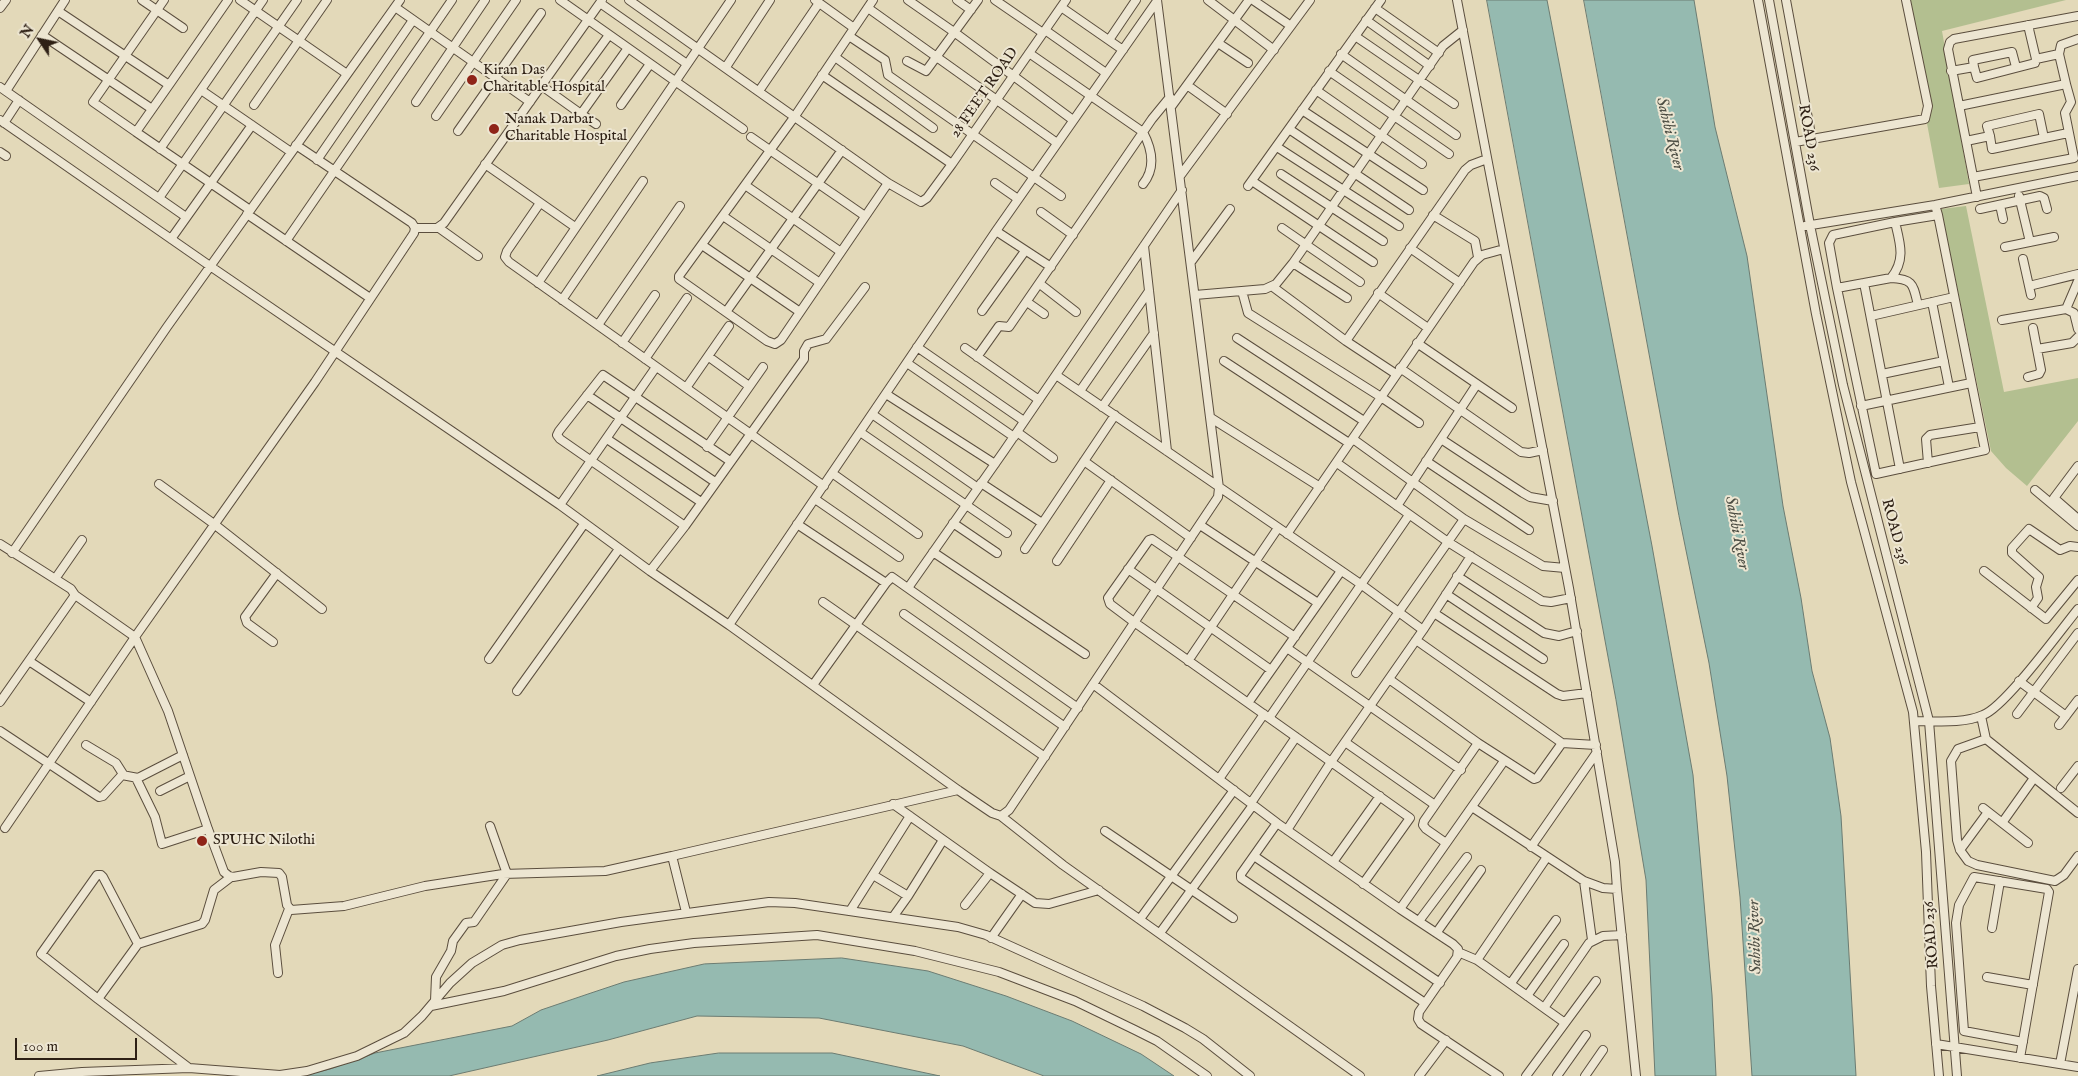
<!DOCTYPE html>
<style>
body{margin:0}
#map{position:relative;width:2078px;height:1076px;overflow:hidden;background:#e3d9b9;font-family:"IM FELL English",serif}
canvas{display:block}
.north{position:absolute;left:15px;top:15px;width:50px;height:50px;-webkit-text-stroke:4px #ede6d2;paint-order:stroke;rotate:304deg;font-size:14px;font-weight:700;line-height:20px;text-align:center;color:#2e2015}
.north::after{content:'';display:block;margin:auto;width:18px;height:22px;background:#2e2015;clip-path:polygon(50% 0,100% 100%,50% 72%,0 100%)}
.scale{position:absolute;left:15px;top:1038px;width:122px;height:22px;box-sizing:border-box;border:2px solid #2e2015;border-top:0;padding-left:6px;font-size:15px;line-height:18px;white-space:nowrap;color:#2e2015;-webkit-text-stroke:4px #ede6d2;paint-order:stroke}
</style>
<div id="map">
<canvas width="2078" height="1076"></canvas>
<div class="north">N</div>
<div class="scale">100 m</div>
</div>
<script>
const ctx = document.querySelector('canvas').getContext('2d');
ctx.lineJoin = 'round';
function paint(path, color) {
  ctx.fillStyle = color;
  ctx.fill(path, 'evenodd');
}
function stroke(path, color, width, dash) {
  ctx.strokeStyle = color;
  ctx.lineWidth = width;
  ctx.lineCap = dash ? 'butt' : 'round';
  ctx.setLineDash(dash || []);
  ctx.stroke(path);
}
function drawText(font, color, halo, rows, align = 'center') {
  ctx.font = font + ' "IM FELL English",serif';
  ctx.lineWidth = 4;
  ctx.setLineDash([]);
  ctx.textBaseline = 'middle';
  ctx.strokeStyle = halo;
  ctx.fillStyle = color;
  for (const [text, x, y, turn = 0] of rows) {
    ctx.save();
    ctx.translate(x, y);
    ctx.rotate((+turn || 0) * Math.PI / 180);
    ctx.textAlign = isNaN(turn) ? turn : align;
    if (halo) ctx.strokeText(text, 0, 0);
    ctx.fillText(text, 0, 0);
    ctx.restore();
  }
}
paint(new Path2D(`
 M 1904,0 L 2066,0 L 1942,31 L 1969,184 L 1939,188 Z
 M 1966,206 L 2004,392 L 2078,378 L 2078,421 L 2027,486 L 2006,468 L 1991,451 L 1941,209 Z`), '#b3bf90');
const water = new Path2D(`
 M 1487,0 L 1547,0 L 1652,546 L 1693,775 L 1712,995 L 1716,1076 L 1655,1076 L 1646,880 L 1616,700 Z
 M 1584,0 L 1694,0 L 1715,127 L 1747,256 L 1783,506 L 1801,598 L 1812,671 L 1830,738 L 1841,816 L 1856,1076 L 1752,1076 L 1740,897 L 1727,776 L 1709,663 L 1679,516 Z
 M 842,958 L 928,971 L 1006,996 L 1072,1021 L 1141,1054 L 1174,1076 L 1044,1076 L 963,1046 L 819,1018 L 697,1016 L 608,1040 L 449,1076 L 301,1076 L 330,1069 L 375,1053 L 512,1026 L 541,1010 L 588,994 L 624,982 L 704,964 Z
 M 719,1053 L 832,1053 L 940,1076 L 597,1076 L 650,1063 Z`);
paint(water, '#95bab0');
stroke(water, '#6c7c72', 1);
const minor = new Path2D(`
 M 142,0 L 183,28
 M 240,0 L 347,74
 M 560,0 L 743,129
 M 629,0 L 888,183 L 921,202 L 927,198 L 952,164 L 1066,0
 M 815,0 L 854,28
 M 873,0 L 795,116 L 679,276 L 679,279 L 767,341 L 775,344 L 781,340 L 888,183
 M 908,0 L 954,32 L 1073,120
 M 957,0 L 971,10
 M 995,0 L 1043,33
 M 1208,0 L 1274,50
 M 1253,0 L 1291,26
 M 1457,0 L 1569,588 L 1615,862 L 1617,889 L 1636,1076
 M 1758,0 L 1816,314 L 1851,482 L 1913,712 L 1926,852 L 1931,986 L 1939,1076
 M 1769,0 L 1810,225 L 1843,385 L 1929,721 L 1957,1076
 M 1786,0 L 1812,140
 M 600,3 L 687,64
 M 395,7 L 530,102
 M 1061,7 L 1123,50
 M 0,8 L 6,0
 M 868,8 L 1057,143
 M 1375,8 L 1439,53
 M 58,11 L 169,85 L 136,132 L 250,210
 M 1366,20 L 1430,66
 M 2028,25 L 2036,59 L 2059,54 L 2061,45 L 2078,39
 M 1045,30 L 1106,73
 M 42,35 L 152,109
 M 849,36 L 885,60 L 888,75 L 1061,196
 M 1355,36 L 1454,104
 M 1109,40 L 1136,0
 M 1218,43 L 1248,63
 M 1029,53 L 1143,132 C 1152,149 1156,168 1143,184
 M 1341,54 L 1456,135
 M 2059,54 L 2066,84
 M 835,57 L 933,128
 M 907,61 L 926,71 L 978,0
 M 726,67 L 770,0
 M 1974,67 L 1973,60 L 2012,52 L 2016,67
 M 1329,71 L 1449,154
 M 1951,71 L 1974,67 L 1977,78 L 2035,63 L 2036,59
 M 822,75 L 952,164
 M 574,83 L 609,35
 M 169,85 L 228,0
 M 1187,85 L 1227,114
 M 542,86 L 581,114
 M 0,87 L 186,217
 M 201,90 L 291,152
 M 1316,90 L 1422,164
 M 6,91 L 65,0
 M 759,91 L 819,3
 M 416,102 L 485,0
 M 254,105 L 327,0
 M 621,105 L 650,64
 M 1959,106 L 2066,84 L 2071,102 L 2065,113 L 2074,158 L 1973,177
 M 1171,107 L 1249,0
 M 1302,110 L 1423,190
 M 436,116 L 516,0
 M 0,120 L 210,266 L 560,505 L 650,571 L 729,625 L 958,790 L 992,813 L 1001,816 L 1009,810 L 1218,497 L 1219,488 L 1157,0
 M 4,123 L 19,100
 M 596,124 L 581,114 L 628,48
 M 1289,129 L 1409,210
 M 458,131 L 541,13
 M 136,132 L 93,102 L 164,0
 M 1990,136 L 1987,126 L 2039,114 L 2044,138
 M 751,137 L 865,216
 M 1966,141 L 1990,136 L 1992,149 L 2068,133
 M 1795,142 L 1925,119 L 1928,106 L 1906,0
 M 1277,147 L 1399,226
 M 160,149 L 263,0
 M 0,152 L 6,156
 M 317,160 L 413,20
 M 485,164 L 575,227
 M 1281,174 L 1383,241
 M 1180,176 L 1310,0
 M 1252,181 L 1373,262
 M 995,183 L 1018,199
 M 745,185 L 841,252
 M 1248,186 L 1381,0
 M 2019,196 L 2030,242
 M 1977,197 L 1948,49 L 1950,42 L 1954,39 L 2078,16
 M 159,198 L 297,0
 M 540,203 L 507,251 L 505,257 L 509,262 L 824,486
 M 1935,205 L 1938,215 L 1985,450 L 1876,474 L 1837,288 L 1891,278 C 1906,260 1900,243 1895,222 L 1938,215
 M 2000,205 L 2003,219
 M 1980,209 L 2040,196 L 2044,198 L 2047,209
 M 1041,212 L 1073,235
 M 247,214 L 370,298
 M 1433,215 L 1475,241 L 1478,257
 M 723,216 L 820,283
 M 1805,226 L 1935,205 L 2078,176
 M 415,228 L 437,228 L 444,223 L 602,0
 M 439,228 L 478,256
 M 1282,228 L 1360,282
 M 996,231 L 1051,267
 M 171,239 L 252,125
 M 286,241 L 452,0
 M 702,245 L 800,312
 M 1144,246 L 1167,451
 M 2005,247 L 2054,237
 M 1410,248 L 1460,283
 M 2023,259 L 2031,295
 M 1191,262 L 1230,209
 M 1293,263 L 1347,298
 M 1891,278 C 1914,279 1913,285 1918,305
 M 538,283 L 731,0
 M 1864,283 L 1900,469
 M 1040,284 L 1076,312
 M 2029,286 L 2078,274
 M 1273,287 L 1346,341 L 1396,374
 M 1837,288 L 1829,243 L 1833,235 L 1895,222
 M 1242,291 L 1248,313 L 1381,397 L 1419,423
 M 1378,293 L 1428,328
 M 1195,295 L 1265,289 L 1276,284 L 1293,263 L 1443,46 L 1463,30
 M 562,300 L 643,181
 M 1027,302 L 1044,314
 M 1932,302 L 1949,387
 M 2066,309 L 2078,281
 M 982,311 L 1025,251
 M 726,312 L 842,150
 M 1871,316 L 1954,297
 M 2002,320 L 2066,309 L 2074,313 L 2078,329
 M 598,325 L 680,206
 M 1237,338 L 1364,421
 M 1346,341 L 1465,170 L 1471,165 L 1487,159
 M 622,343 L 655,295
 M 1417,343 L 1512,408
 M 917,347 L 1024,421
 M 965,348 L 1039,400
 M 2037,349 L 2072,343 L 2078,337
 M 709,357 L 749,386
 M 977,357 L 999,326 L 1009,327 L 1152,119 L 1170,97
 M 645,359 L 687,298
 M 1224,361 L 1349,443
 M 907,363 L 1014,437
 M 1400,368 L 1521,452 L 1529,453 L 1543,450
 M 1882,374 L 1944,361
 M 1056,375 L 1362,585 L 1423,630
 M 2028,377 L 2039,374 L 2041,370 L 2033,328
 M 686,388 L 729,326
 M 1080,391 L 1149,291
 M 886,394 L 995,464
 M 587,395 L 715,482
 M 1861,406 L 1971,383
 M 1102,407 L 1154,333
 M 872,414 L 978,488
 M 1211,418 L 1320,487
 M 860,432 L 1007,533
 M 1017,432 L 1053,458
 M 607,439 L 701,502
 M 1353,439 L 1464,519 L 1543,566 L 1565,568
 M 1441,439 L 1523,493 L 1530,497 L 1553,501
 M 707,447 L 763,367
 M 1084,461 L 1191,538
 M 1426,461 L 1529,530
 M 1337,463 L 1448,542 L 1542,601 L 1551,602 L 1571,598
 M 1928,463 L 1926,439 L 1930,435 L 1980,427
 M 2078,466 L 2054,498 L 2078,519
 M 832,473 L 918,534
 M 981,483 L 1042,523
 M 159,484 L 214,524 L 322,609
 M 2035,490 L 2078,526
 M 815,499 L 899,557
 M 560,505 L 656,367
 M 1397,506 L 1477,384
 M 953,523 L 997,553
 M 797,524 L 886,583
 M 1200,525 L 1318,603
 M 685,526 L 560,439 L 557,435 L 559,431 L 603,375 L 730,461
 M 1287,534 L 1474,262 L 1482,255 L 1504,249
 M 0,544 L 71,589 L 75,595 L 0,702
 M 1025,549 L 1115,415
 M 933,552 L 1085,654
 M 12,553 L 167,327 L 400,0
 M 1057,561 L 1111,480
 M 1128,569 L 1271,670
 M 650,571 L 685,526 L 804,359 L 804,351 L 808,344 L 826,339 L 865,287
 M 1984,571 L 2046,619 L 2078,580
 M 1457,576 L 1544,633 L 1559,636 L 1577,631
 M 55,579 L 82,540
 M 908,588 L 1004,451 L 1182,190
 M 1446,594 L 1543,659
 M 75,595 L 135,637 L 168,711 L 208,829 L 224,872 L 229,876 L 233,877 L 261,872 L 279,873 L 282,877 L 287,905 L 291,910 L 344,906 L 425,886 L 503,874 L 605,871 L 672,856 L 686,912
 M 823,602 L 1045,757
 M 2031,608 L 2038,598 L 2036,587 L 2039,577 L 2012,553 L 2012,548 L 2029,529 L 2060,550 L 2070,546 L 2078,547
 M 1434,613 L 1557,694 L 1563,696 L 1587,693
 M 904,614 L 1065,727
 M 729,625 L 996,231 L 1157,1
 M 1295,637 L 1152,539 L 1149,540 L 1108,598 L 1110,604 L 1134,622 L 1410,818 L 1363,884
 M 1416,640 L 1562,743 L 1596,745
 M 273,642 L 247,623 L 245,617 L 277,573
 M 1287,648 L 1461,770
 M 489,659 L 584,524
 M 29,661 L 91,702
 M 1188,661 L 1278,528
 M 1356,673 L 1464,519
 M 1389,679 L 1478,743 L 1534,779 L 1537,778 L 1562,743
 M 2019,681 L 2066,716
 M 1093,684 L 1277,823 L 1400,909 L 1453,944 L 1458,949 L 1457,957 L 1419,1012 L 1418,1019 L 1421,1024 L 1499,1076
 M 813,685 L 886,583 L 892,577 L 1078,708
 M 517,691 L 619,549
 M 1248,703 L 1341,571
 M 2017,714 L 2078,633
 M 1981,716 L 1986,739 L 2078,813
 M 1269,718 L 1409,515
 M 1914,721 C 1936,721 1963,724 1983,715 C 2005,707 2060,631 2078,609
 M 2059,725 L 2078,700
 M 0,731 L 99,797 L 103,796 L 122,775 L 138,778 L 183,755
 M 1986,739 L 1958,749 L 1951,761 L 1957,840 L 1960,850 L 1968,861 L 1977,865 L 2055,881 L 2064,875 L 2078,856
 M 1345,742 L 1435,805
 M 86,745 L 116,763 L 123,774
 M 136,778 L 155,817 L 162,844 L 208,829
 M 1219,779 L 1264,714
 M 2061,788 L 2078,766
 M 160,791 L 190,776
 M 1251,803 L 1296,737
 M 893,804 L 990,873 L 1035,903 L 1049,904 L 1099,890
 M 1472,807 L 1584,881 L 1603,888 L 1617,889
 M 1983,808 L 2028,843
 M 1001,816 L 1063,865 L 1360,1076
 M 1277,823 L 1241,874 L 1241,878 L 1425,1003
 M 2002,823 L 2034,778
 M 5,828 L 135,637 L 315,382 L 414,233 L 415,228 L 412,223 L 296,145
 M 1287,830 L 1331,762 L 1423,630 L 1471,556
 M 1105,831 L 1233,918
 M 1446,843 L 1426,829 L 1423,825 L 1424,821 L 1478,743
 M 1531,847 L 1597,752
 M 1960,850 L 1988,812
 M 672,856 L 958,790
 M 1254,856 L 1440,983
 M 1333,862 L 1380,796
 M 873,875 L 908,896 L 893,917
 M 1584,881 L 1592,940
 M 908,896 L 943,840
 M 965,905 L 990,873
 M 1400,909 L 1504,761
 M 850,911 L 910,816
 M 1140,919 L 1234,790
 M 1419,921 L 1467,857
 M 1992,928 L 2000,881
 M 1437,932 L 1481,870
 M 1160,933 L 1253,805
 M 991,938 L 1022,894
 M 1458,952 L 1477,960 L 1565,1023
 M 1477,960 L 1547,857
 M 278,973 L 275,945 L 289,909
 M 1987,977 L 2033,985
 M 1511,983 L 1556,920
 M 1527,996 L 1564,944
 M 98,999 L 41,954 L 97,875 L 101,875 L 103,877 L 138,944
 M 435,1001 L 436,977 L 451,951 L 453,941 L 466,923 L 474,922 L 507,874 L 490,826
 M 431,1006 L 504,991 L 616,956 L 650,949 L 694,943 L 817,935 L 915,951 L 999,972 L 1075,1001 L 1135,1030 L 1157,1041 L 1207,1076
 M 1544,1008 L 1589,943 L 1603,936 L 1622,935
 M 1936,1044 L 2078,1067
 M 2020,1058 L 2049,892 L 2047,889 L 1974,877 L 1959,905 L 1956,923 L 1964,1031 L 2023,1042
 M 2060,1064 L 2078,969
 M 189,1068 L 98,999 L 138,944 L 202,924 L 205,920 L 214,890 L 231,877
 M 39,1076 L 82,1072 L 189,1068 L 280,1075 L 307,1071 L 357,1056 L 404,1033 L 422,1016 L 450,983 L 472,963 L 502,945 L 520,940 L 621,922 L 769,902 L 795,903 L 958,927 L 986,935 L 1143,1006 L 1185,1028 L 1203,1039 L 1250,1076
 M 1419,1076 L 1446,1040
 M 1526,1076 L 1596,981
 M 1557,1076 L 1586,1035
 M 1585,1076 L 1603,1050`);
stroke(minor, '#5b4e3e', 10);
stroke(minor, '#ede6d2', 8);
for (const [x, y, r, color] of [
 [472,80,6,"#8f2418"],
 [494,129,6,"#8f2418"],
 [202,841,6,"#8f2418"]
]) {
  const dot = new Path2D();
  dot.arc(x, y, r, 0, 2 * Math.PI);
  ctx.fillStyle = color;
  ctx.fill(dot);
  stroke(dot, '#ede6d2', 2);
}
drawText('15px', '#2e2015', '#ede6d2', [
 ["Kiran Das",483,71],
 ["Charitable Hospital",483,88],
 ["Nanak Darbar",505,120],
 ["Charitable Hospital",505,137],
 ["SPUHC Nilothi",213,841]
], 'left');
drawText('15px', '#2e2015', '#ede6d2', [
 ["28 FEET ROAD",985,93,-55],
 ["ROAD 236",1808,138,80],
 ["ROAD 236",1894,532,75],
 ["ROAD 236",1932,935,-94]
]);
drawText('italic 16px', '#4d4e44', '#ede6d2', [
 ["Sahibi River",1669,134,76],
 ["Sahibi River",1736,533,79],
 ["Sahibi River",1756,937,-92]
]);
</script>
